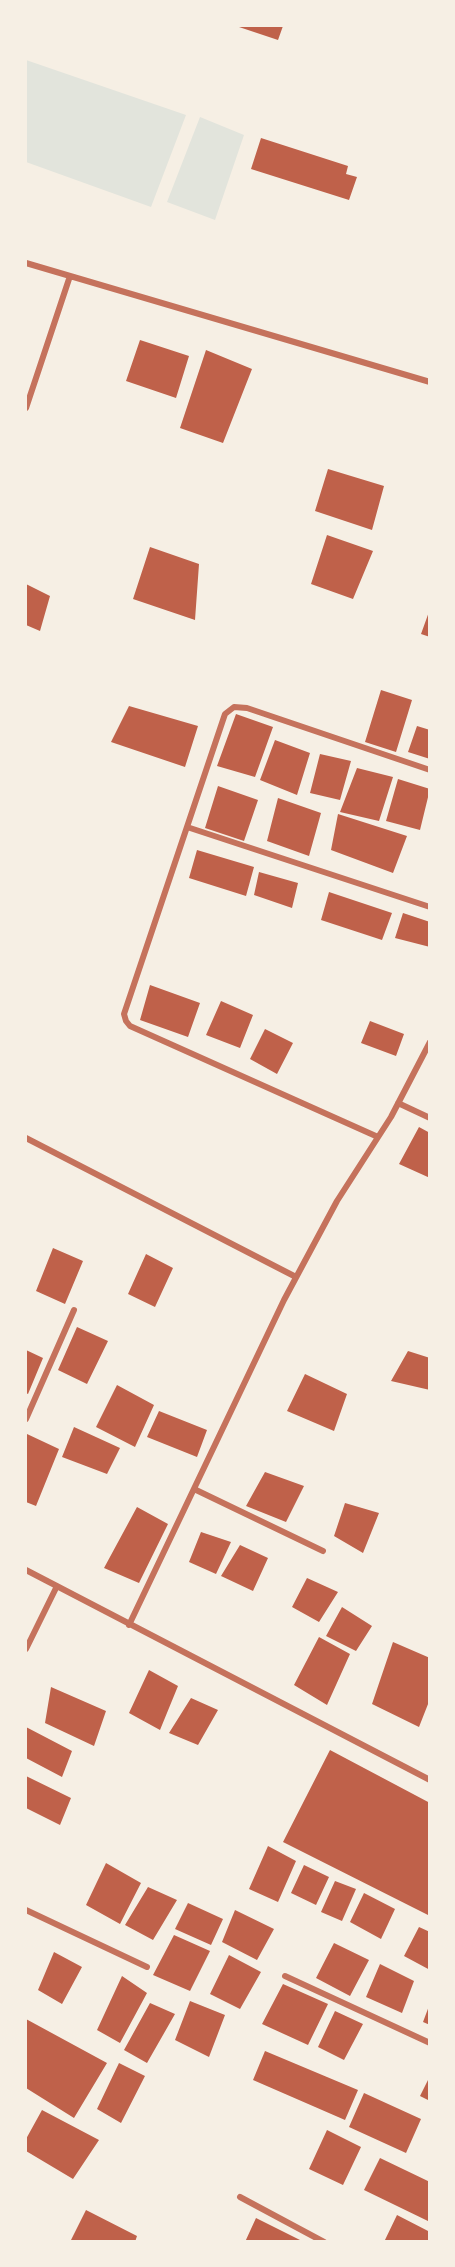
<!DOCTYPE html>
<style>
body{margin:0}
#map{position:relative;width:455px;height:2267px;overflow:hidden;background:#f6efe4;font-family:Signika,sans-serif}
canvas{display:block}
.frame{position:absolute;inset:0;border:27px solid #f6efe4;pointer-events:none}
</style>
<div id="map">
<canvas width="455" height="2267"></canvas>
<div class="frame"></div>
</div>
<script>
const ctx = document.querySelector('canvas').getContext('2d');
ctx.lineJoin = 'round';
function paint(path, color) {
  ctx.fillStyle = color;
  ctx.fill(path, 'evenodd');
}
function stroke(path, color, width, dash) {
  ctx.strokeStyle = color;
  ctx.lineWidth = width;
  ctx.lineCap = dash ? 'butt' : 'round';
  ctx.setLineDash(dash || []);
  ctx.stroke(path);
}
paint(new Path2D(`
 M 26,60 L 186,115 L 151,207 L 26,162 Z
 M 200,117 L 244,135 L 215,220 L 167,202 Z`), '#e2e4dc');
paint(new Path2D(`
 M 236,26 L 283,26 L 278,40 Z
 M 261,138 L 348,166 L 346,174 L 357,177 L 349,200 L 251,169 Z
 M 140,340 L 189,356 L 176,398 L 126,381 Z
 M 206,350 L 252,369 L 223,443 L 180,428 Z
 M 328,469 L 384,486 L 372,530 L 315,511 Z
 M 327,535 L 373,551 L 353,599 L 311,584 Z
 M 150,547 L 199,564 L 195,620 L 133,599 Z
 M 26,584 L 50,596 L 40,631 L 26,625 Z
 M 430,609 L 430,637 L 421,634 Z
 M 381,690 L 412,700 L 396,752 L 365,742 Z
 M 129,706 L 198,726 L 185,767 L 111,742 Z
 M 236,714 L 273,727 L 255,777 L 217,766 Z
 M 417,726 L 430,730 L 430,759 L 408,752 Z
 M 275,740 L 310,753 L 297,795 L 260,780 Z
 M 320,754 L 351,761 L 340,800 L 310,793 Z
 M 357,768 L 393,777 L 379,821 L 340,812 Z
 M 398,779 L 430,789 L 420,830 L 386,821 Z
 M 218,786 L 258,800 L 244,841 L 205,828 Z
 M 278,798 L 321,813 L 309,856 L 267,841 Z
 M 338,814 L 407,836 L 393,873 L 331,850 Z
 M 197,850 L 254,867 L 246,896 L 189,878 Z
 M 259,872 L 298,883 L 292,908 L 254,895 Z
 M 329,892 L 392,913 L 382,940 L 321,920 Z
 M 403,913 L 430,922 L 430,947 L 395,938 Z
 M 150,985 L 200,1003 L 188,1037 L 140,1020 Z
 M 221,1001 L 253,1015 L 240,1048 L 206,1035 Z
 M 370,1021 L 404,1034 L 396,1056 L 361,1043 Z
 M 265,1029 L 293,1043 L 277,1074 L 250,1059 Z
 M 419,1127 L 430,1133 L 430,1178 L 399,1164 Z
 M 53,1248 L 83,1261 L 65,1304 L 36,1291 Z
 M 146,1254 L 173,1268 L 155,1307 L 128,1294 Z
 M 77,1327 L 108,1341 L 87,1384 L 58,1370 Z
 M 26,1350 L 43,1358 L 28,1394 L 26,1393 Z
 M 408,1351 L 430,1358 L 430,1390 L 391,1381 Z
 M 305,1374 L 347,1394 L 334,1431 L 287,1411 Z
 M 117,1385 L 154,1405 L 135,1447 L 96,1427 Z
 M 159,1411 L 207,1430 L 197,1457 L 147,1437 Z
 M 74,1427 L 120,1448 L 107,1474 L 62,1457 Z
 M 27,1434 L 59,1449 L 36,1506 L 26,1502 L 26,1438 Z
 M 265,1472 L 304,1486 L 286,1522 L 246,1506 Z
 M 345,1503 L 379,1513 L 363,1553 L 334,1536 Z
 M 137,1507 L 168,1524 L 139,1583 L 104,1568 Z
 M 201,1532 L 231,1542 L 216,1574 L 189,1562 Z
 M 240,1545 L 268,1558 L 253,1591 L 221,1576 Z
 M 307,1578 L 338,1592 L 319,1622 L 292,1607 Z
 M 342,1607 L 372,1626 L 356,1651 L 326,1636 Z
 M 319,1637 L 350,1654 L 327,1705 L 294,1685 Z
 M 393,1642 L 430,1658 L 430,1699 L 419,1727 L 372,1704 Z
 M 149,1670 L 178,1686 L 160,1730 L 129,1713 Z
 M 51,1687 L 106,1711 L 94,1746 L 45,1723 Z
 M 191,1698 L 218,1710 L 198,1745 L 169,1733 Z
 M 26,1727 L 72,1751 L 62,1777 L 26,1758 Z
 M 330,1750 L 430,1803 L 430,1916 L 283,1842 Z
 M 26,1776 L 71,1798 L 60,1825 L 26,1808 Z
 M 268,1846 L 296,1861 L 278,1902 L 249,1889 Z
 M 106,1863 L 141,1883 L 120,1924 L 86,1905 Z
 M 304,1865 L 329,1877 L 316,1905 L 291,1893 Z
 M 335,1881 L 356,1889 L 342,1921 L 321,1912 Z
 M 148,1887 L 177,1900 L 153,1940 L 125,1925 Z
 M 364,1893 L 395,1909 L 381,1939 L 350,1922 Z
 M 188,1903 L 223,1919 L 211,1945 L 175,1929 Z
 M 235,1910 L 274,1929 L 257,1960 L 222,1942 Z
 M 419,1927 L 430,1932 L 430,1970 L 404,1956 Z
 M 174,1935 L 210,1951 L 190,1991 L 153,1975 Z
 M 334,1943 L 369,1960 L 350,1996 L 316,1978 Z
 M 54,1952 L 82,1967 L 62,2004 L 38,1990 Z
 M 229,1955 L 261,1972 L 240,2009 L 210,1994 Z
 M 380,1964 L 414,1981 L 402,2013 L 366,1997 Z
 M 122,1976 L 147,1993 L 120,2043 L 97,2030 Z
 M 283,1984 L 328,2004 L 308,2045 L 262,2024 Z
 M 190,2001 L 225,2015 L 209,2057 L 175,2040 Z
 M 150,2003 L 175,2014 L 147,2063 L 124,2050 Z
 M 429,2006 L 430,2006 L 430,2025 L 423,2022 Z
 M 335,2011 L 363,2024 L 344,2060 L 318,2047 Z
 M 26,2019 L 107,2063 L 74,2118 L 26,2088 Z
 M 265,2051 L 358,2090 L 345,2120 L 253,2080 Z
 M 119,2063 L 145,2076 L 121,2123 L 97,2109 Z
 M 430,2076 L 430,2101 L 420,2096 Z
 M 364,2093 L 421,2119 L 406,2153 L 349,2127 Z
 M 42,2110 L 99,2140 L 73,2179 L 26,2151 L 26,2139 Z
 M 327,2130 L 361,2147 L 343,2185 L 309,2169 Z
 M 380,2158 L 430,2182 L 430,2222 L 364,2190 Z
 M 86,2210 L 137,2236 L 135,2242 L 70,2242 Z
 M 397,2215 L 430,2232 L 430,2242 L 384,2242 Z
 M 256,2218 L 304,2242 L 245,2242 Z`), '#bf614a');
stroke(new Path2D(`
 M 26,263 L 430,382
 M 26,408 L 70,276
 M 187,827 L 430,907
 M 398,1103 L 430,1118
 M 378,1137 L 130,1026 L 126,1021 L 124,1014 L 225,714 L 234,707 L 247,708 L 430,770
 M 26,1138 L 296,1277
 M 26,1419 L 74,1310
 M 194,1489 L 323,1551
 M 26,1570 L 430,1780
 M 129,1625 L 284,1300 L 337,1201 L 391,1117 L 430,1042
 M 26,1649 L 57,1586
 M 26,1910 L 147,1967
 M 285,1976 L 430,2043
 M 240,2197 L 324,2242`), '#c5725c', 6);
</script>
